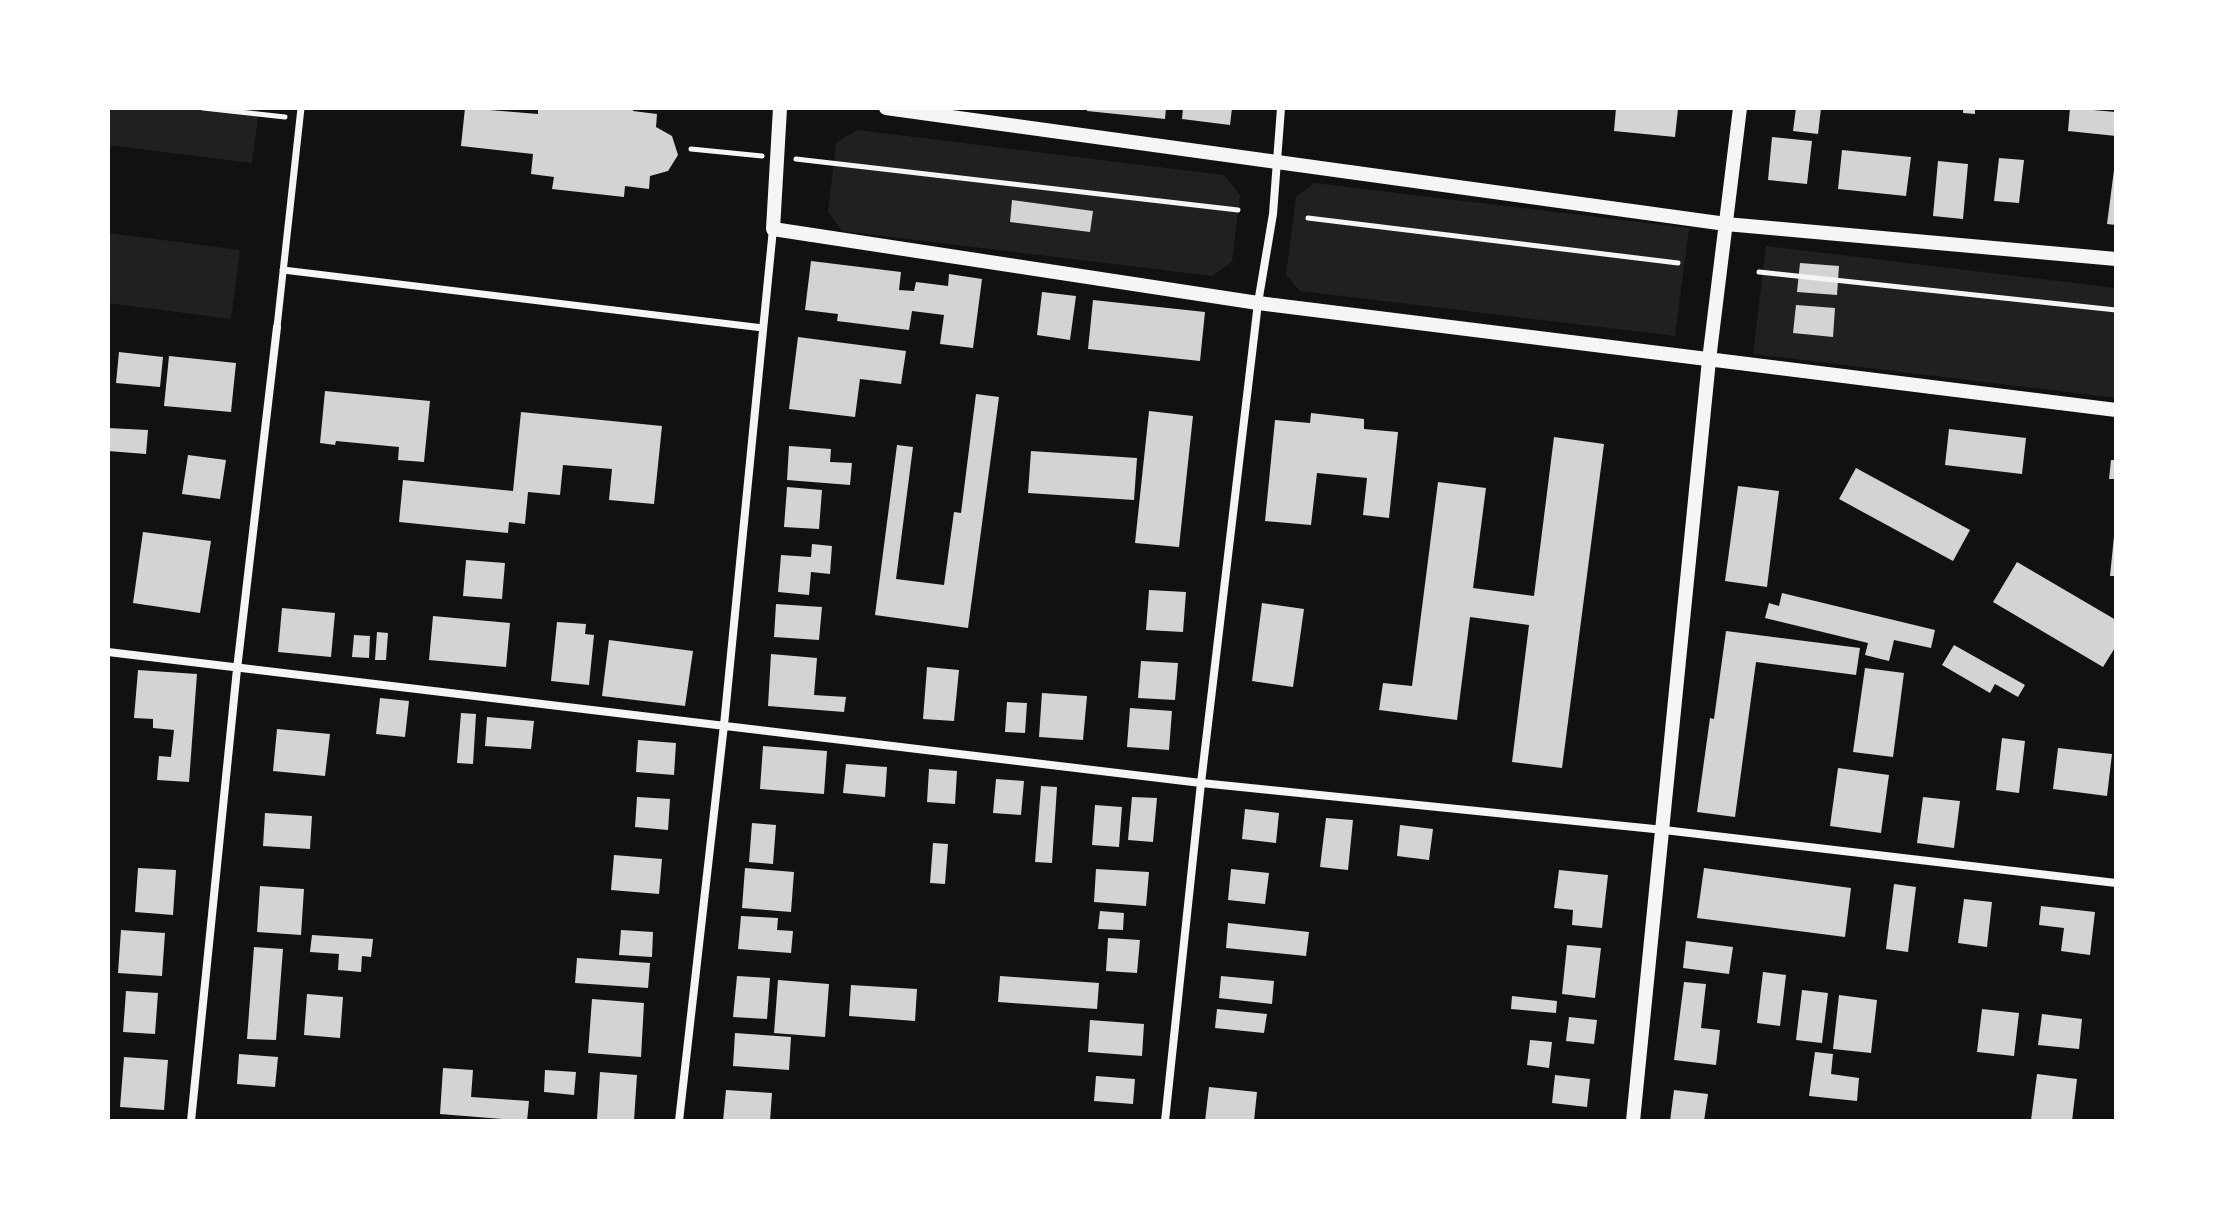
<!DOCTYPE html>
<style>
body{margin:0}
#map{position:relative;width:2224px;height:1229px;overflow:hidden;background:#111;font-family:"Noto Sans",sans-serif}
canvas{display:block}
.frame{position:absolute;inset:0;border:110px solid #fff;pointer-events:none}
</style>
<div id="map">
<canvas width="2224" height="1229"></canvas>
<div class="frame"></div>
</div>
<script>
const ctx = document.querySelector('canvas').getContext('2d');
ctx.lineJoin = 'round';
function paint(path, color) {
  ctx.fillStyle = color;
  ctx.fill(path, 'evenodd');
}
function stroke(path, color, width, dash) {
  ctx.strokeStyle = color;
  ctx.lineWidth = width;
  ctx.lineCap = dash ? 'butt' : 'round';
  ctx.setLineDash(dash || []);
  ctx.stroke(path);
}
paint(new Path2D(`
 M 108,108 L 259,108 L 252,163 L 108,145 Z
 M 857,130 L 1224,175 L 1240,195 L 1232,262 L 1212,276 L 842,231 L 828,212 L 836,143 Z
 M 1314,183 L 1689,228 L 1675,336 L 1300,291 L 1286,275 L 1296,197 Z
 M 108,233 L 240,250 L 231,319 L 108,303 Z
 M 1766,246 L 2116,288 L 2116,398 L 1753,354 Z`), '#202020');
paint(new Path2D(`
 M 465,108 L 538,114 L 538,108 L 634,108 L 633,111 L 657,114 L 656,127 L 672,136 L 678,155 L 668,171 L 650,176 L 649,189 L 625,186 L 624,197 L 552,189 L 554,177 L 531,174 L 533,154 L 461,146 Z
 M 1087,108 L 1166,108 L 1165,119 L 1087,111 Z
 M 1183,108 L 1232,108 L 1230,125 L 1182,119 Z
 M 1616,108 L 1678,109 L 1675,137 L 1614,131 Z
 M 1796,108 L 1821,108 L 1818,134 L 1793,131 Z
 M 1963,108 L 1975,108 L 1975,114 L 1963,113 Z
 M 2070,108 L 2116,112 L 2116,136 L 2068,131 Z
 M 1772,137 L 1812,141 L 1807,184 L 1768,180 Z
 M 1842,150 L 1911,157 L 1906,196 L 1838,189 Z
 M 1999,158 L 2024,160 L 2019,203 L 1994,201 Z
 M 1938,161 L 1968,164 L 1963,219 L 1933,216 Z
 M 2114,170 L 2116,170 L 2116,225 L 2107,224 Z
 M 1012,200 L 1093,211 L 1090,232 L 1010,222 Z
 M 811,261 L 901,272 L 899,290 L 914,291 L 916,282 L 948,286 L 949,274 L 982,279 L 973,348 L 940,344 L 944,315 L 912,311 L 909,330 L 837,321 L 838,314 L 805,310 Z
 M 1800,263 L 1839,266 L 1837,295 L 1797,292 Z
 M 1042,292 L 1076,296 L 1070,340 L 1037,335 Z
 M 1093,300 L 1205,312 L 1200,361 L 1088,349 Z
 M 1796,305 L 1835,308 L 1833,337 L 1793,333 Z
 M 798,337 L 906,351 L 901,384 L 860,379 L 855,417 L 789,409 Z
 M 119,352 L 163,357 L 160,387 L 116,383 Z
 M 169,356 L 236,363 L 231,412 L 164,406 Z
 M 325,391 L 430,401 L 424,462 L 398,460 L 399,447 L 336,441 L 335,445 L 320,443 Z
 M 976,394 L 999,397 L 968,628 L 875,615 L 897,445 L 913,447 L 896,579 L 944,585 L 954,512 L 961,513 Z
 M 1149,411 L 1193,416 L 1179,547 L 1135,543 Z
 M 521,412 L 662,426 L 654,504 L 609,500 L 612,469 L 563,465 L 560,495 L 528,492 L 525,524 L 509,522 L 508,533 L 399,522 L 403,480 L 513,491 Z
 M 1311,413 L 1364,419 L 1364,429 L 1398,432 L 1389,518 L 1363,515 L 1367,478 L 1317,473 L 1311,525 L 1265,521 L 1275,420 L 1310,423 Z
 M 108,428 L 148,430 L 146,454 L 108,451 Z
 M 1949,429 L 2026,438 L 2022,474 L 1945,465 Z
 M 1554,437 L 1604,444 L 1562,768 L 1512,762 L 1529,625 L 1470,617 L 1457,720 L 1379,710 L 1383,683 L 1412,686 L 1438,482 L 1486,488 L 1473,588 L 1534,596 Z
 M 789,446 L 831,449 L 830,462 L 852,463 L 850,485 L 787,480 Z
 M 1031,451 L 1137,458 L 1134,500 L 1028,493 Z
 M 188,455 L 226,460 L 220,499 L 182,494 Z
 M 2111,460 L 2116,460 L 2116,479 L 2109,479 Z
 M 1856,468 L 1970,530 L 1953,561 L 1839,499 Z
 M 1738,486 L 1779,491 L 1767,587 L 1725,581 Z
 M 787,487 L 822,490 L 819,529 L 784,527 Z
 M 143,532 L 211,541 L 200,613 L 133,603 Z
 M 2114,536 L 2116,536 L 2116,576 L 2110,576 Z
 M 812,544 L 832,546 L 830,574 L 811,572 L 809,595 L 778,592 L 781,555 L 811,557 Z
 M 466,560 L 505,563 L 502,599 L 463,596 Z
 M 2017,562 L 2116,620 L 2116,646 L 2103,667 L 1993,602 Z
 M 1149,590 L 1186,592 L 1183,632 L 1146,630 Z
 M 1782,593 L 1935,630 L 1931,648 L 1894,640 L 1889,661 L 1865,655 L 1868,643 L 1765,618 L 1769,603 L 1779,606 Z
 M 1262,603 L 1304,609 L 1293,687 L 1252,681 Z
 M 776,604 L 822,607 L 819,640 L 774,637 Z
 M 282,608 L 335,613 L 331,657 L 278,652 Z
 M 433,616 L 510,623 L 506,667 L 429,660 Z
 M 557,622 L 586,624 L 585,634 L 594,635 L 589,685 L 551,681 Z
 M 1726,631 L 1860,648 L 1856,675 L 1756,662 L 1735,817 L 1697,812 L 1710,718 L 1714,719 Z
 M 377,632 L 388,633 L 386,660 L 375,660 Z
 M 354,635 L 370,636 L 369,658 L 352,657 Z
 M 609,640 L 693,651 L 685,706 L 602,696 Z
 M 1954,645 L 2025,685 L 2018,697 L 1995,684 L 1990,693 L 1942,665 Z
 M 771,654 L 817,658 L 814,695 L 846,697 L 844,712 L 768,706 Z
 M 1141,661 L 1178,663 L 1175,700 L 1138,698 Z
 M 927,667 L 959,670 L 954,721 L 923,719 Z
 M 1865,668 L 1904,673 L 1893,757 L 1853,752 Z
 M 138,670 L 197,674 L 189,782 L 157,780 L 159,756 L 171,757 L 174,730 L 153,728 L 153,719 L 134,718 Z
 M 1042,693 L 1087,696 L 1083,740 L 1039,737 Z
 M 380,698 L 409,701 L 405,737 L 376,734 Z
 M 1007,702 L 1027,703 L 1025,733 L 1005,732 Z
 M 1130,708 L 1172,711 L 1169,750 L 1127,747 Z
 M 461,713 L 476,714 L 473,764 L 457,763 Z
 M 487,717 L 534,721 L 531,749 L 485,746 Z
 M 277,729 L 330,734 L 325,776 L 273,771 Z
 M 2002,738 L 2025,741 L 2019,793 L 1996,790 Z
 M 638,740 L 676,743 L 674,775 L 636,772 Z
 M 763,746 L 827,751 L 824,794 L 760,789 Z
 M 2058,748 L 2112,754 L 2107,796 L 2053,789 Z
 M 846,764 L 887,767 L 885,797 L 843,793 Z
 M 1838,768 L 1889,775 L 1881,833 L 1830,826 Z
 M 929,769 L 957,771 L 955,804 L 927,802 Z
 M 996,779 L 1024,781 L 1021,815 L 993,813 Z
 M 1041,786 L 1057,787 L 1052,863 L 1035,862 Z
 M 637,797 L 670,799 L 668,830 L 635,827 Z
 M 1132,797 L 1157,798 L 1153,842 L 1128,840 Z
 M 1923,797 L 1960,801 L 1954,848 L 1917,843 Z
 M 1095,805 L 1122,807 L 1119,847 L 1092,845 Z
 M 1245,809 L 1279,813 L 1276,843 L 1242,839 Z
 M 265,813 L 312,816 L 310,849 L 263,846 Z
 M 1326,818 L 1353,820 L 1348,870 L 1320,867 Z
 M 752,823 L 776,825 L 773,864 L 749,862 Z
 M 1400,825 L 1433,829 L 1429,860 L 1397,856 Z
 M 933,843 L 948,844 L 945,884 L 930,883 Z
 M 614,855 L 662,859 L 659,894 L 611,890 Z
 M 138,868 L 176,870 L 173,915 L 135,912 Z
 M 745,868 L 794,872 L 791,912 L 742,908 Z
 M 1704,868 L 1851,888 L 1845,937 L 1697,918 Z
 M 1096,869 L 1149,872 L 1146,906 L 1094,902 Z
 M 1231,869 L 1269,873 L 1265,904 L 1228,900 Z
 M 1559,870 L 1608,875 L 1602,928 L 1572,925 L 1573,910 L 1554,908 Z
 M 1894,884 L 1916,887 L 1908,952 L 1886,949 Z
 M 260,886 L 304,889 L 301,935 L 257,932 Z
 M 1964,899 L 1992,902 L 1987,947 L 1958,943 Z
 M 2041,906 L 2095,912 L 2090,955 L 2061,951 L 2064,928 L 2039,925 Z
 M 1100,911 L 1124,913 L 1123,930 L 1098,929 Z
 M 741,916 L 778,918 L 777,930 L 793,931 L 791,953 L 738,949 Z
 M 1228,923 L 1309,932 L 1306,956 L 1226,948 Z
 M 121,930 L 165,933 L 162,976 L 118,973 Z
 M 621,930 L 653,932 L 652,957 L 619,955 Z
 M 312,935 L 373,939 L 371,957 L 362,956 L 361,972 L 338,970 L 339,954 L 310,952 Z
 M 1108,938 L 1140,940 L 1137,973 L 1106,971 Z
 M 1686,941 L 1733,947 L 1729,974 L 1683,968 Z
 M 1567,945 L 1601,948 L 1595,998 L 1562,994 Z
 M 254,947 L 283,949 L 276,1040 L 247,1039 Z
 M 577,958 L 650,963 L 648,988 L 575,983 Z
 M 1763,972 L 1786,975 L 1780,1026 L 1757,1023 Z
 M 737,976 L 770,978 L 767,1019 L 733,1017 Z
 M 1000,976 L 1099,983 L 1097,1009 L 998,1002 Z
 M 1221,976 L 1274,981 L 1272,1004 L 1219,998 Z
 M 778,980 L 829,984 L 825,1037 L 774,1033 Z
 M 1684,982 L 1706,984 L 1701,1028 L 1720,1030 L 1716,1065 L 1674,1060 Z
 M 851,985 L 917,989 L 915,1021 L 849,1016 Z
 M 1802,990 L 1828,993 L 1822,1043 L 1796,1040 Z
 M 126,991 L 158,993 L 155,1034 L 123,1032 Z
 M 307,994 L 343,997 L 340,1038 L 304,1035 Z
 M 1839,995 L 1877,1000 L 1871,1053 L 1833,1049 Z
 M 1512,996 L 1557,1001 L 1556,1013 L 1511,1009 Z
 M 592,999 L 644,1003 L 641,1057 L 588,1053 Z
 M 1217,1009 L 1267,1014 L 1264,1033 L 1215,1028 Z
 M 1982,1009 L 2019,1013 L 2014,1056 L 1977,1052 Z
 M 2042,1014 L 2082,1019 L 2079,1049 L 2038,1045 Z
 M 1569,1017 L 1597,1020 L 1594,1044 L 1566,1041 Z
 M 1090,1020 L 1144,1024 L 1142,1056 L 1088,1052 Z
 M 735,1033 L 791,1037 L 789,1070 L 733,1066 Z
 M 1530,1040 L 1552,1042 L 1549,1068 L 1527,1065 Z
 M 1815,1052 L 1833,1054 L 1831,1074 L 1859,1078 L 1857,1101 L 1809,1096 Z
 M 239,1054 L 278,1057 L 275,1087 L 237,1084 Z
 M 124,1057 L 168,1060 L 164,1110 L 120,1107 Z
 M 443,1068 L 473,1070 L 471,1097 L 529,1101 L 527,1121 L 440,1114 Z
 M 545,1070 L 576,1072 L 574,1095 L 544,1092 Z
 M 600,1072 L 637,1075 L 634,1121 L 597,1119 Z
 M 2037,1074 L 2077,1079 L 2072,1121 L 2031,1120 Z
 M 1555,1075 L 1590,1079 L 1587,1107 L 1552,1103 Z
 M 1096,1076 L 1135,1079 L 1133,1104 L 1094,1101 Z
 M 1209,1087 L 1257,1092 L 1254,1121 L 1205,1121 Z
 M 726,1090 L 772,1093 L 770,1121 L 723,1121 Z
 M 1674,1090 L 1708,1094 L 1704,1121 L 1670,1121 Z`), '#d3d3d3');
stroke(new Path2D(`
 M 203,108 L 285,117
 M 691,149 L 762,156
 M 796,159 L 1238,210
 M 1308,218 L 1678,263
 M 1759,272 L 2116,310`), '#f5f5f5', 5);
stroke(new Path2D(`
 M 283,270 L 763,328
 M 277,327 L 301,108`), '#f5f5f5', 7);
stroke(new Path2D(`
 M 108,652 L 1201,783 L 1664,830 L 2116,883
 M 191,1121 L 237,669 L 277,327
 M 679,1121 L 724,725 L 773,229
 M 1165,1121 L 1201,783 L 1258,303 L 1273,214 L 1281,108`), '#f5f5f5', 8);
stroke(new Path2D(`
 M 780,108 L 773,229 L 1258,303 L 2116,410
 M 886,108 L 1726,224 L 2116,259
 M 1633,1121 L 1709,360 L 1740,108`), '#f5f5f5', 14);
</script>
